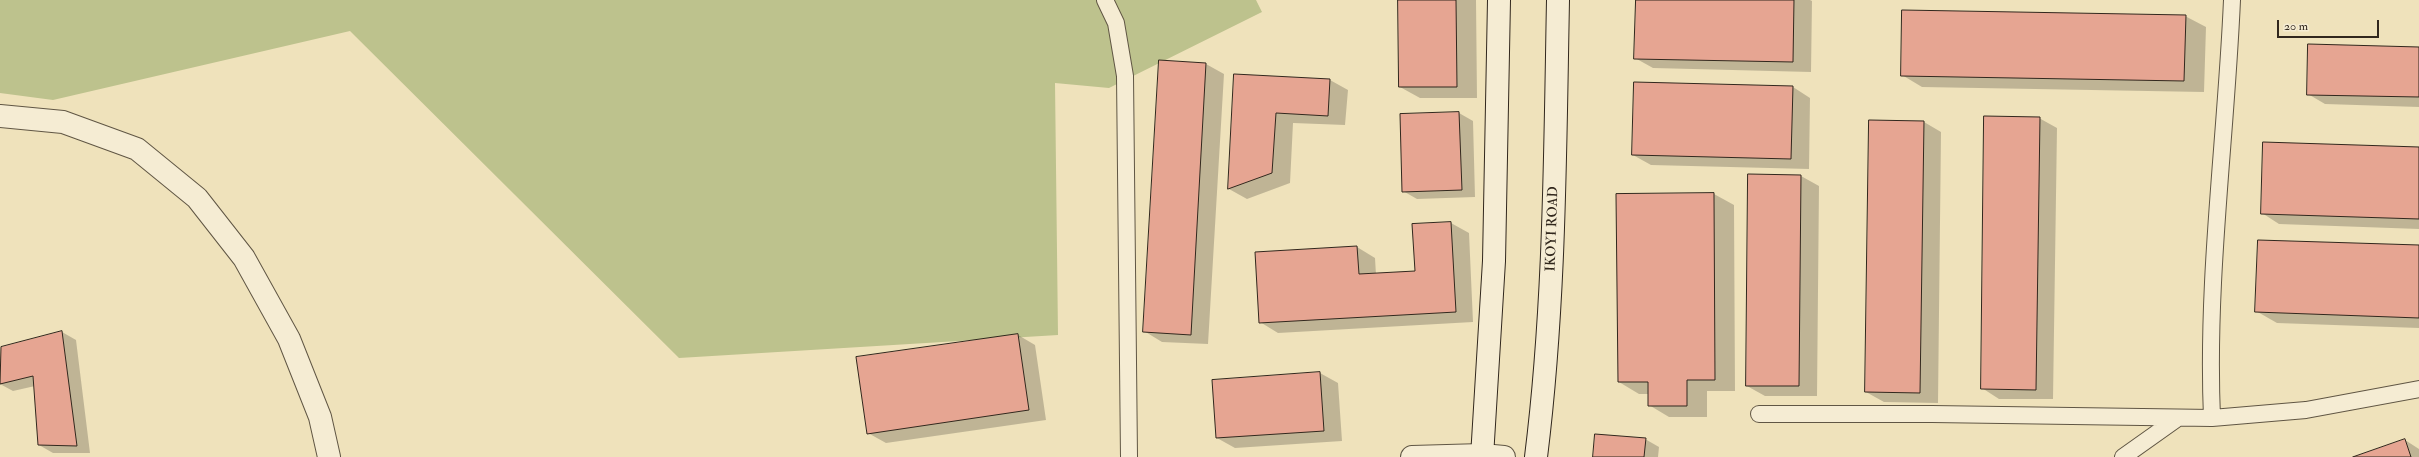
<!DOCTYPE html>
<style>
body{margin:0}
#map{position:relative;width:2419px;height:457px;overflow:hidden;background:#efe2bb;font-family:"IM FELL Double Pica",serif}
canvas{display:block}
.scale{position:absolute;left:2277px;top:20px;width:102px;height:18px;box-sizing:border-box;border:2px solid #31271d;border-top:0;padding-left:5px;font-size:12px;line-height:14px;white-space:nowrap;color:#31271d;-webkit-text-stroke:3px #f5ecd3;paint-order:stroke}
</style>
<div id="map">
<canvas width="2419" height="457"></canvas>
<div class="scale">20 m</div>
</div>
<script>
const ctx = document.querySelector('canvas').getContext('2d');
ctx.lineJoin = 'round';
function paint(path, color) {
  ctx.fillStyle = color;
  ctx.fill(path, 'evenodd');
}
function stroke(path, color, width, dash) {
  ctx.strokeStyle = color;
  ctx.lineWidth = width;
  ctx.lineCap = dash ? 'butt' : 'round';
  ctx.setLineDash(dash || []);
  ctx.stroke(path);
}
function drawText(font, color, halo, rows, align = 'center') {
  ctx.font = font + ' "IM FELL Double Pica",serif';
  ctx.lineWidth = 3;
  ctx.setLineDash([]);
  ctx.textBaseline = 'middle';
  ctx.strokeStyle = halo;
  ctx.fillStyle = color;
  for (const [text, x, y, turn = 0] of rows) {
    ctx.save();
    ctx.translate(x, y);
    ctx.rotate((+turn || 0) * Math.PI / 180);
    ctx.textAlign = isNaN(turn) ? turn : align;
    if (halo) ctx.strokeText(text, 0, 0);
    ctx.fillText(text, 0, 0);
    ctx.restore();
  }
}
paint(new Path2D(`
 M 0,0 L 1256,0 L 1262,12 L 1109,88 L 1055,83 L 1058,335 L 679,358 L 350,31 L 53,100 L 0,93 Z`), '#bdc28d');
paint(new Path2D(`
 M 1399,0 L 1476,0 L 1477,98 L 1420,98 L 1400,87 Z
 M 1637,0 L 1810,0 L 1812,1 L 1811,72 L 1653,68 L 1635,58 Z
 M 2185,16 L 2206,27 L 2204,92 L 1922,87 L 1902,75 Z
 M 2419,48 L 2419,107 L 2325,104 L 2308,94 Z
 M 1160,61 L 1206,64 L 1224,74 L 1208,344 L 1162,342 L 1144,331 Z
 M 1235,75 L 1330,80 L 1348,90 L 1345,125 L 1293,123 L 1290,183 L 1247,199 L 1229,189 Z
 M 1793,87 L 1810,98 L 1809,169 L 1651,165 L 1633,155 Z
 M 1459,113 L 1473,121 L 1475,197 L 1417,199 L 1403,191 Z
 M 2039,118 L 2057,128 L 2053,399 L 1999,399 L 1982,388 Z
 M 1924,122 L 1941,132 L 1938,403 L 1884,402 L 1866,392 Z
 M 2419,148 L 2419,229 L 2279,224 L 2262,213 Z
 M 1801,176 L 1819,186 L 1817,396 L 1765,396 L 1747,386 Z
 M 1714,194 L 1734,205 L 1735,391 L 1707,391 L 1707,417 L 1669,417 L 1649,405 L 1649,394 L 1639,394 L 1619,382 Z
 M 1451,223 L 1469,233 L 1473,322 L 1278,333 L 1260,322 L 1357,247 L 1375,258 L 1376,275 L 1416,272 Z
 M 2419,246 L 2419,328 L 2277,323 L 2256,311 Z
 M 62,332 L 76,340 L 90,453 L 53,453 L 39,445 L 35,386 L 13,391 L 0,384 L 2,348 Z
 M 1018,335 L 1035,345 L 1046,420 L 886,443 L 868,433 Z
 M 1320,373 L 1338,383 L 1342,441 L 1235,448 L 1217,438 Z
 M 1645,439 L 1659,447 L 1658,457 L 1594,457 Z
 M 2405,440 L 2419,449 L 2419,457 L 2356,457 Z`), '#0003');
const building = new Path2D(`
 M 1398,0 L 1456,0 L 1457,87 L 1399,87 Z
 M 1636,0 L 1794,0 L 1793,62 L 1634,59 Z
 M 1902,10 L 2186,15 L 2184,81 L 1901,76 Z
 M 2308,44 L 2419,47 L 2419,97 L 2307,95 Z
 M 1159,60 L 1206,63 L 1191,335 L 1143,332 Z
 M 1234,74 L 1330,79 L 1328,116 L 1276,113 L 1272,173 L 1228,189 Z
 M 1634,82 L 1793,86 L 1791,159 L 1632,155 Z
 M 1459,112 L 1462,190 L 1402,192 L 1400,114 Z
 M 1984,116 L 2040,117 L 2036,390 L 1981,389 Z
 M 1869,120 L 1924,121 L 1920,393 L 1865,392 Z
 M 2263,142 L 2419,147 L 2419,219 L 2261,214 Z
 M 1748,174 L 1801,175 L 1799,386 L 1746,386 Z
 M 1714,193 L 1715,380 L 1687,380 L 1687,406 L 1648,406 L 1648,382 L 1618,382 L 1616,194 Z
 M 1451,222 L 1456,312 L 1259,323 L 1255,252 L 1357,246 L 1359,274 L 1415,271 L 1412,224 Z
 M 2258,240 L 2419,245 L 2419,318 L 2255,312 Z
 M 62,331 L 77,446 L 38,445 L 33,376 L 0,384 L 1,347 Z
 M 1018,334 L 1029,410 L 867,434 L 856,357 Z
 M 1320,372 L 1324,431 L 1216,438 L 1212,380 Z
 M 1595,434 L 1646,438 L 1644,457 L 1593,457 Z
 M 2405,439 L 2411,457 L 2353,457 Z`);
paint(building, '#e6a592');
stroke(building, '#31271d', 1);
const service = new Path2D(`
 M 1105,0 L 1116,23 L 1125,76 L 1129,457
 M 1759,414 L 1932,414 L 2212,418 L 2306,410 L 2419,389
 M 2212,418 C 2206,279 2226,139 2232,0
 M 2123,457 L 2178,418`);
const minor = new Path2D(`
 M 0,116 L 63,122 L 137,149 L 197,198 L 244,258 L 289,339 L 320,417 L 329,457
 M 1412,457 L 1482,455 L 1504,457`);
const secondary = new Path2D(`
 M 1482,457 L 1494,261 L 1499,0
 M 1536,457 C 1555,305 1555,153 1558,0`);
stroke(service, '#605644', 18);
stroke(minor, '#605644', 24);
stroke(secondary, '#31271d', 24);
stroke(service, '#f5ecd3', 16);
stroke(minor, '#f5ecd3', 22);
stroke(secondary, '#f5ecd3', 22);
drawText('14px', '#31271d', '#f5ecd3', [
 ["IKOYI ROAD",1553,229,-88]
]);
</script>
